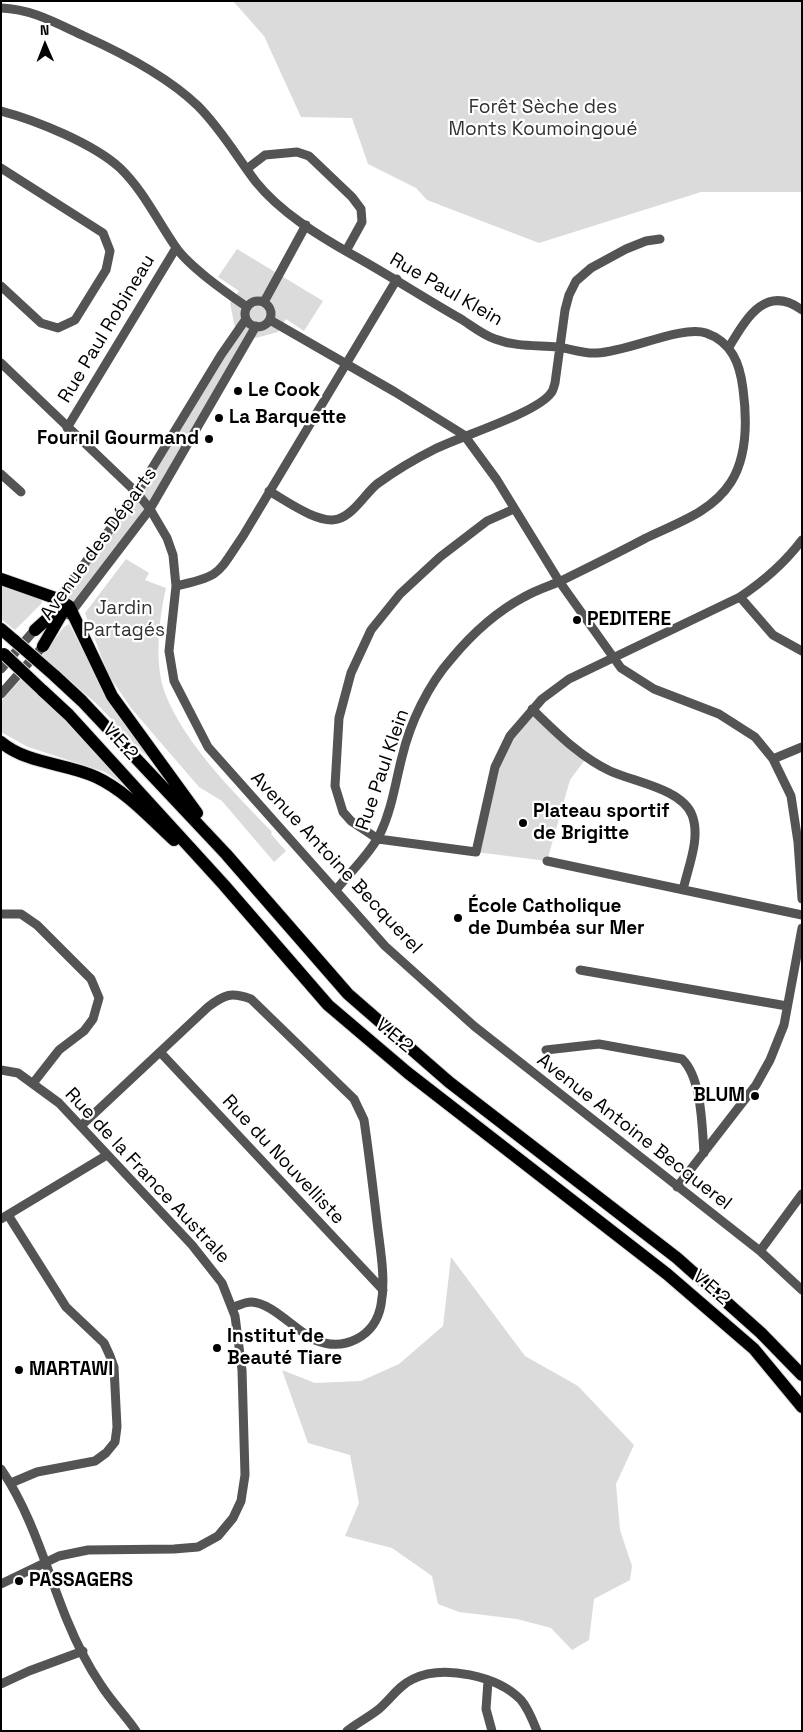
<!DOCTYPE html>
<meta charset="utf-8">
<style>
body{margin:0}
#map{position:relative;width:803px;height:1732px;overflow:hidden;background:#fff;font-family:"Space Grotesk",sans-serif}
canvas{display:block}
.frame{position:absolute;inset:0;border:2px solid #000;pointer-events:none}
.north{position:absolute;left:20px;top:20px;width:50px;height:50px;-webkit-text-stroke:4px #fff;paint-order:stroke;rotate:359deg;font-size:14px;font-weight:700;line-height:20px;text-align:center;color:#000}
.north::after{content:'';display:block;margin:auto;width:18px;height:22px;background:#000;clip-path:polygon(50% 0,100% 100%,50% 72%,0 100%)}
</style>
<div id="map">
<canvas width="803" height="1732"></canvas>
<div class="frame"></div>
<div class="north">N</div>
</div>
<script>
const ctx = document.querySelector('canvas').getContext('2d');
ctx.lineJoin = 'round';
function paint(path, color) {
  ctx.fillStyle = color;
  ctx.fill(path, 'evenodd');
}
function stroke(path, color, width, dash) {
  ctx.strokeStyle = color;
  ctx.lineWidth = width;
  ctx.lineCap = dash ? 'butt' : 'round';
  ctx.setLineDash(dash || []);
  ctx.stroke(path);
}
function drawText(font, color, halo, rows, align = 'center') {
  ctx.font = font + ' "Space Grotesk",sans-serif';
  ctx.lineWidth = 4.5;
  ctx.setLineDash([]);
  ctx.textBaseline = 'middle';
  ctx.strokeStyle = halo;
  ctx.fillStyle = color;
  for (const [text, x, y, turn = 0] of rows) {
    ctx.save();
    ctx.translate(x, y);
    ctx.rotate((+turn || 0) * Math.PI / 180);
    ctx.textAlign = isNaN(turn) ? turn : align;
    if (halo) ctx.strokeText(text, 0, 0);
    ctx.fillText(text, 0, 0);
    ctx.restore();
  }
}
paint(new Path2D(`
 M 233,1 L 802,1 L 802,192 L 701,192 L 539,243 L 427,200 L 416,188 L 368,164 L 352,118 L 301,117 L 264,36 Z
 M 237,249 L 323,301 L 304,331 L 286,319 L 278,332 L 252,339 L 150,509 L 72,611 L 58,599 L 137,493 L 235,328 L 230,303 L 239,291 L 218,277 Z
 M 126,559 L 149,573 L 145,580 L 166,588 C 159,617 154,664 165,693 C 185,745 234,792 272,832 L 271,834 L 286,851 L 274,862 L 222,801 L 199,787 L 131,708 L 108,674 L 85,613 Z
 M 1,583 L 41,599 L 42,603 L 15,630 L 1,619 Z
 M 69,624 L 108,697 L 158,766 L 141,751 L 98,705 L 42,656 L 64,627 Z
 M 22,678 L 93,746 L 128,788 L 105,772 L 28,747 L 1,732 L 1,701 Z
 M 532,709 L 587,757 L 570,780 L 547,861 L 476,852 L 495,767 Z
 M 451,1257 L 525,1356 L 578,1386 L 634,1445 L 616,1484 L 620,1530 L 632,1566 L 630,1580 L 594,1599 L 589,1640 L 572,1650 L 551,1628 L 517,1619 L 459,1612 L 438,1604 L 432,1576 L 392,1548 L 345,1536 L 359,1503 L 350,1455 L 308,1443 L 282,1370 L 315,1383 L 361,1381 L 399,1364 L 443,1326 Z`), '#dbdbdb');
const highway = new Path2D(`
 M 1,579 L 58,599 L 69,606 L 112,696 L 197,813
 M 1,629 L 15,641
 M 35,630 L 55,612 L 67,611
 M 43,646 L 61,615 L 58,599
 M 54,675 L 82,701 L 226,854 L 348,994 L 449,1082 L 677,1258 L 761,1333 L 802,1375
 M 42,690 L 69,715 L 224,885 L 328,1005 L 408,1073 L 667,1274 L 754,1349 L 802,1407
 M 1,742 C 27,764 66,763 96,777 C 126,791 150,818 174,840`);
stroke(highway, '#dbdbdb', 14);
stroke(new Path2D(`
 M 1,8 C 32,9 56,23 84,36 C 122,53 168,77 198,106 C 221,129 237,157 256,182 C 280,212 319,236 351,254 C 389,275 424,298 461,319 C 472,326 483,335 495,339 C 516,347 537,345 558,347 C 572,349 583,354 597,353 C 628,352 681,325 706,333 C 732,342 740,364 743,389 C 747,419 748,455 731,482 C 712,512 677,523 646,538 C 618,553 589,567 561,581 C 549,586 536,590 524,597 C 496,612 472,634 452,658 C 428,685 410,723 402,757 C 395,784 392,809 380,834 C 370,854 350,872 336,890
 M 1,111 C 36,120 94,144 120,168 C 143,190 157,220 175,246 C 188,266 227,293 247,307
 M 1,168 L 103,233 L 110,251 L 106,270 L 75,320 L 58,328 L 41,323 L 1,286
 M 248,168 L 265,155 L 297,152 L 309,156 L 352,197 L 361,209 L 362,222 L 346,251
 M245 314a13 13 0 1 1 26 0a13 13 0 1 1-26 0Z
 M 264,302 L 306,225
 M 270,320 L 395,392 L 464,435 L 497,480 L 559,581 L 621,668 L 654,689 L 719,714 L 755,737 L 773,759 L 791,796 L 798,842 L 802,899
 M 729,347 C 746,319 766,283 802,310
 M 1,363 L 137,493 L 150,509 L 167,538 L 173,555 L 176,586 L 169,651 L 174,681 L 208,747 L 385,946 L 474,1026 L 760,1251 L 802,1290
 M 67,428 L 176,248
 M 1,474 L 21,492
 M 269,491 C 285,500 319,525 338,519 C 353,515 365,494 377,484 C 395,471 415,459 435,449 C 461,436 537,413 551,393 C 553,391 554,386 555,383 L 565,310 L 569,295 L 576,281 L 591,268 L 626,249 L 646,241 L 660,239
 M 514,509 L 487,521 L 440,557 L 400,594 L 371,630 L 351,673 L 339,718 L 335,786 L 343,812 L 351,821 L 378,839 L 476,852 L 495,767 L 510,736 L 542,699 L 569,679 L 740,597 C 764,581 784,564 802,540
 M 176,586 C 222,576 217,574 243,536 L 397,279
 M 740,597 L 773,635 L 802,651
 M 56,602 L 137,493 L 221,355 L 246,319
 M 69,615 L 150,509 L 256,326
 M 1,669 L 37,627
 M 1,694 L 46,643
 M 532,709 C 556,732 580,757 610,771 C 634,782 682,789 692,815 C 701,838 688,867 683,890
 M 773,759 L 802,747
 M 547,861 L 802,915
 M 1,914 L 21,914 L 37,925 L 91,979 L 99,998 L 93,1019 L 84,1031 L 59,1050 L 34,1082
 M 580,970 L 787,1006
 M 546,1050 L 599,1044 L 682,1059 C 702,1078 702,1127 704,1153
 M 160,1052 L 383,1290
 M 1,1070 L 18,1073 L 59,1103 L 192,1245 L 222,1283 L 235,1316 L 242,1370 L 245,1475 L 241,1501 L 233,1518 L 218,1536 L 198,1547 L 174,1549 L 88,1550 L 59,1556 L 1,1584
 M 82,1125 L 208,1007 C 225,994 231,992 251,999 L 354,1099 L 364,1120 C 369,1154 373,1188 377,1222 C 380,1249 386,1278 381,1305 C 375,1337 344,1352 315,1340 C 296,1331 271,1302 251,1302 C 245,1302 238,1306 232,1307
 M 677,1187 L 756,1085 L 770,1060 L 784,1025 L 802,928
 M 8,1215 L 66,1307 L 104,1343 L 110,1356 L 114,1367 L 117,1427 L 115,1442 L 106,1453 L 95,1461 L 37,1472 L 11,1483
 M 1,1219 L 107,1155
 M 760,1251 L 802,1194
 M 1,1469 C 32,1514 47,1571 67,1620 C 76,1642 88,1666 101,1685 C 111,1701 125,1715 136,1731
 M 488,1681 L 486,1709 L 492,1731
 M 1,1684 L 29,1671 L 83,1651
 M 347,1731 C 357,1723 369,1717 379,1709 C 391,1699 398,1686 413,1679 C 443,1664 498,1676 521,1700 C 528,1708 533,1721 537,1731`), '#545454', 9);
stroke(highway, '#000', 12);
const highwayBridge = new Path2D(`
 M 15,641 L 54,675
 M 4,654 L 42,690`);
stroke(highwayBridge, '#dbdbdb', 14, []);
stroke(highwayBridge, '#000', 12);
for (const [x, y, r, color] of [
 [238,391,5,"#000"],
 [219,418,5,"#000"],
 [209,439,5,"#000"],
 [577,620,5,"#000"],
 [523,823,5,"#000"],
 [458,918,5,"#000"],
 [755,1096,5,"#000"],
 [217,1348,5,"#000"],
 [19,1370,5,"#000"],
 [19,1581,5,"#000"]
]) {
  const dot = new Path2D();
  dot.arc(x, y, r, 0, 2 * Math.PI);
  ctx.fillStyle = color;
  ctx.fill(dot);
  stroke(dot, '#fff', 2);
}
drawText('19px', '#323232', '#fff', [
 ["Forêt Sèche des",543,108],
 ["Monts Koumoingoué",543,130],
 ["Jardin",124,609],
 ["Partagés",124,631]
]);
drawText('19px', '#000', '#fff', [
 ["Rue Paul Klein",446,290,30],
 ["Rue Paul Robineau",107,329,-59],
 ["Avenue des Départs",99,544,-54],
 ["V.E.2",120,742,48],
 ["Rue Paul Klein",383,770,-71],
 ["Avenue Antoine Becquerel",336,863,47],
 ["V.E.2",394,1036,40],
 ["Avenue Antoine Becquerel",634,1132,38],
 ["Rue du Nouvelliste",283,1160,47],
 ["Rue de la France Australe",147,1176,47],
 ["V.E.2",711,1288,41]
]);
drawText('bold 19px', '#000', '#fff', [
 ["Le Cook",248,391],
 ["La Barquette",229,418],
 ["Fournil Gourmand",199,439,"right"],
 ["PEDITERE",587,620],
 ["Plateau sportif",533,812],
 ["de Brigitte",533,834],
 ["École Catholique",468,907],
 ["de Dumbéa sur Mer",468,929],
 ["BLUM",745,1096,"right"],
 ["Institut de",227,1337],
 ["Beauté Tiare",227,1359],
 ["MARTAWI",29,1370],
 ["PASSAGERS",29,1581]
], 'left');
</script>
